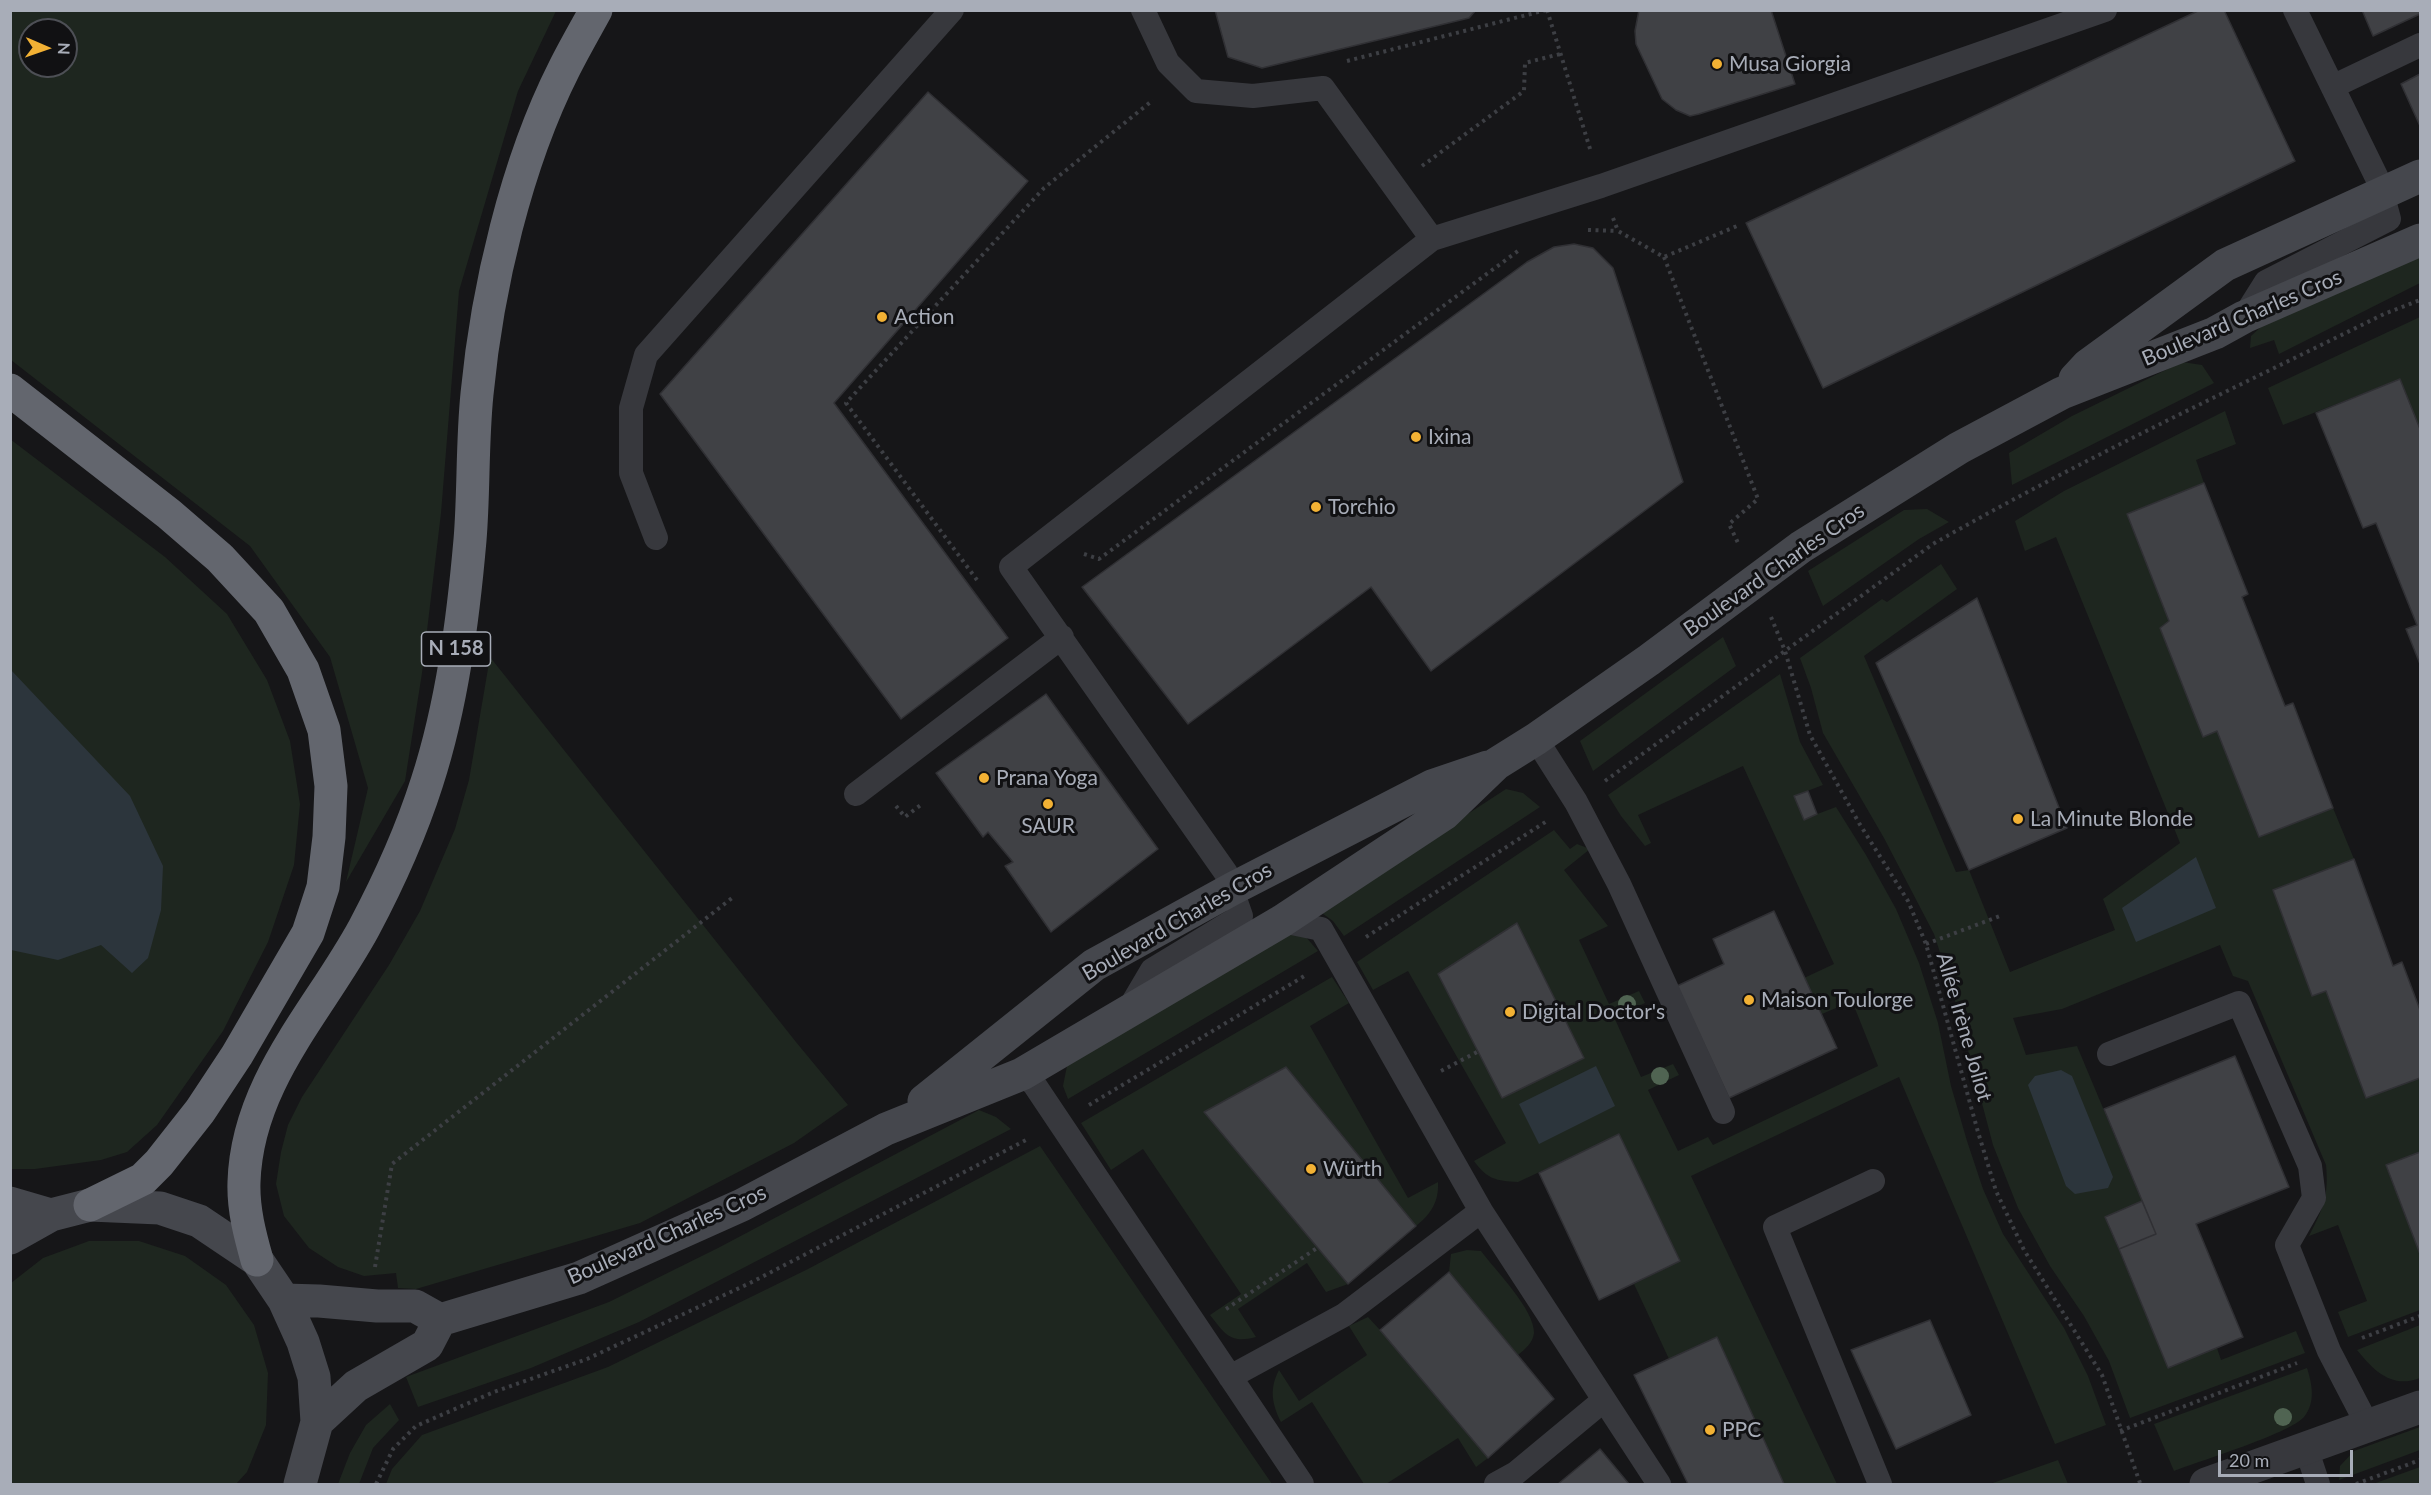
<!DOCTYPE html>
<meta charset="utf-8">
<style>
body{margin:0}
#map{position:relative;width:2431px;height:1495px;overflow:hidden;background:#161618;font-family:Lato,sans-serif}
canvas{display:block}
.frame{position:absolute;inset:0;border:12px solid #a8adb8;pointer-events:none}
.north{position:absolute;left:18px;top:18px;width:60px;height:60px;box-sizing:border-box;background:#111113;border:2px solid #4d4f55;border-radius:50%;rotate:92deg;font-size:16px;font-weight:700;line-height:24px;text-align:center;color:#a8adb8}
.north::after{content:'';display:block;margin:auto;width:21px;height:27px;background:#f2b134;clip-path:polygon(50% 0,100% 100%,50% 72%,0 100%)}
.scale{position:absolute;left:2218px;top:1450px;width:135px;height:27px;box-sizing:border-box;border:3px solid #a8adb8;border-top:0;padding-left:8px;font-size:18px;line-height:21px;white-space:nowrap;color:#a8adb8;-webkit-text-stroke:4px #111113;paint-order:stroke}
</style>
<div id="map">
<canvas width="2431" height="1495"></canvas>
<div class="frame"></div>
<div class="north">N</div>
<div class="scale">20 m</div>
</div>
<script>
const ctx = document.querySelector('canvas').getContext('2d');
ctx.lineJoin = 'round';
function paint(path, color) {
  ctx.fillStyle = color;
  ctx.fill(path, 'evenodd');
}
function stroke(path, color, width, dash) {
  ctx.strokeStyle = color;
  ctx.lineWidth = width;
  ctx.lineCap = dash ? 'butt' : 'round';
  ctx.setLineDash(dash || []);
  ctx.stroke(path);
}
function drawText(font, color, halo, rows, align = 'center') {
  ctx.font = font + ' Lato,sans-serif';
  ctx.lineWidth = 6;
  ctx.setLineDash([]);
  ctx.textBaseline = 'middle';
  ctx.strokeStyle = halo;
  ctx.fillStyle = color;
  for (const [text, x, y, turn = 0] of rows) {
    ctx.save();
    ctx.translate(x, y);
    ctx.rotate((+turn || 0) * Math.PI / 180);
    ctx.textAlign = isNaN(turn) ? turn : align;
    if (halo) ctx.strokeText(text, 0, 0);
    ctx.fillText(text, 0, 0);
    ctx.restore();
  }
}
paint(new Path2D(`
 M 10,11 L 556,11 L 518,91 L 459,291 L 441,513 L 422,673 L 405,781 L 346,882 L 368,788 L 330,657 L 250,546 L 11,360 ZM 30,30 L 66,30 L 66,66 L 30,66 Z
 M 2420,249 L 2420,283 L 2279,354 L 2274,340 L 2250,348 L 2251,336 L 2264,324 Z
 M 2420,317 L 2420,429 L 2400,379 L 2283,425 L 2268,388 Z
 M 2182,362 L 2202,365 L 2214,383 L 2012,485 L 2009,453 L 2072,416 Z
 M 2225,411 L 2236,444 L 2196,460 L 2204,483 L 2127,514 L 2169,621 L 2160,628 L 2203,737 L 2217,731 L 2259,837 L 2333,808 L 2354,859 L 2274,890 L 2312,996 L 2326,991 L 2366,1097 L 2420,1078 L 2420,1152 L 2386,1166 L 2420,1254 L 2420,1310 L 2348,1337 L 2338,1312 L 2367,1301 L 2338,1225 L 2309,1236 C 2323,1209 2329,1196 2326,1165 L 2248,981 L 2233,976 L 2220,945 L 2062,1009 L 2013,1018 L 2026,1055 L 2077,1046 L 2142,1201 L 2105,1217 L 2168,1367 L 2217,1348 L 2221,1360 L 2296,1331 L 2305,1353 L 2130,1418 L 2109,1361 L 2084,1316 L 2050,1266 L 2018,1208 L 1993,1145 L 1953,993 L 1934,934 L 1884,838 L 1823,733 L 1811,688 L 1800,658 L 1882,599 L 1887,602 L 1941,564 L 1957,589 L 1864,656 L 1956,872 L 1969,870 L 2010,972 L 2115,930 L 2103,899 L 2180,843 L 2056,537 L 2025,551 L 2015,521 L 2064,491 Z
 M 10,439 L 165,557 L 227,614 L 267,680 L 290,741 L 300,804 L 294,865 L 268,942 L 223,1031 L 157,1125 L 127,1152 L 101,1160 L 35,1169 L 10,1169 Z
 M 1927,509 L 1949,522 L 1919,539 L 1823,606 L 1808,571 L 1904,510 Z
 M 1723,637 L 1736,666 L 1593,771 L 1580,741 Z
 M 490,657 L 796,1042 L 848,1105 L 794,1143 L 640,1223 L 416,1289 L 398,1288 L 396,1273 L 364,1276 L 338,1267 L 309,1248 L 284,1216 L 276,1184 L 281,1152 L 288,1125 L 302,1097 L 389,965 L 420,911 L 455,829 L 469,780 Z
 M 1780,674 L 1800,742 L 1823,785 L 1794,796 L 1804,819 L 1836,807 L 1866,855 L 1896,909 L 1919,963 L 1938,1023 L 1951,1086 L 1967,1141 L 1983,1189 L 2003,1234 L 2064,1328 L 2088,1376 L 2106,1425 L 2055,1444 L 1899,1077 L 1691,1176 L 1837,1484 L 1784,1484 L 1717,1337 L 1669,1359 L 1634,1284 L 1680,1261 L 1619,1135 L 1518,1182 C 1496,1181 1487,1179 1474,1161 L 1506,1143 L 1408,971 L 1373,990 L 1357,962 L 1554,830 L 1570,849 L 1577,844 L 1590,849 L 1564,870 L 1608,926 L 1579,940 L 1609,1004 L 1639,991 L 1645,1003 L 1614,1017 L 1641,1077 L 1673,1064 L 1679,1075 L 1648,1090 L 1678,1151 L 1708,1137 L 1713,1145 L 1878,1066 L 1852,1001 L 1822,1014 L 1804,978 L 1834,964 L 1743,766 L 1638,815 L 1651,843 L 1645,846 L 1621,816 L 1608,795 Z
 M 1506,789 L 1523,793 L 1540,807 L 1344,936 L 1333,921 L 1319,911 Z
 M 1282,934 L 1305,936 L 1318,951 L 1068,1099 L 1063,1086 L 1068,1061 Z
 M 1332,977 L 1349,1003 L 1310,1026 L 1408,1198 L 1438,1182 C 1439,1202 1431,1214 1416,1226 L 1205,1113 L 1348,1284 L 1326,1292 L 1307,1263 L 1238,1309 L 1256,1337 C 1230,1344 1225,1334 1210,1315 L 1241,1294 L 1143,1149 L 1111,1170 L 1081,1123 Z
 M 979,1110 L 996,1117 L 1011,1129 L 639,1322 L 531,1368 L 418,1407 L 406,1377 L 609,1302 L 718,1248 Z
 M 1040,1146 L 1272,1484 L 386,1484 L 392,1469 L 422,1435 L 608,1367 L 808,1269 Z
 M 89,1241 L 139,1241 L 185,1256 L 226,1285 L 254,1325 L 268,1373 L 266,1425 L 247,1472 L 236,1484 L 11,1484 L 11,1283 L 43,1258 Z
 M 1467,1250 L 1481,1251 C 1495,1270 1535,1310 1534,1333 C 1533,1343 1525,1349 1518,1355 L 1449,1272 L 1451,1254 Z
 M 1368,1317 L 1380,1330 L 1488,1458 L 1476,1467 L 1458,1438 L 1386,1484 L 1364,1484 L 1312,1402 L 1281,1422 C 1272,1404 1269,1389 1279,1370 L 1299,1401 L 1367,1355 L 1349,1326 Z
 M 2420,1325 L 2420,1378 C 2392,1389 2374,1371 2357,1350 Z
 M 2307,1368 C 2312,1384 2316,1402 2304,1417 C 2289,1434 2199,1461 2174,1471 L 2154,1424 Z
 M 390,1404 L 399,1420 L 373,1448 L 359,1484 L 338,1484 L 350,1453 L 366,1425 Z
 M 2420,1427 L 2420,1450 L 2339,1480 L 2340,1466 L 2354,1451 Z
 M 2058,1460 L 2068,1484 L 1990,1484 Z
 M 2420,1467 L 2420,1484 L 2373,1484 Z`), '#1e261f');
paint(new Path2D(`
 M 11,670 L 130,796 L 163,866 L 161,910 L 148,958 L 132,973 L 101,945 L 58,960 L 11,950 Z
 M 2196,857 L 2216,908 L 2136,942 L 2122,908 Z
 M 1596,1066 L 1615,1106 L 1539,1144 L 1519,1104 Z
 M 2061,1070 L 2072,1076 L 2113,1177 L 2108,1188 L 2075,1194 L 2066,1186 L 2028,1085 L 2035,1076 Z`), '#2c353c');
const building = new Path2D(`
 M 1215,10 L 1476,10 L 1469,18 L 1262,68 L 1228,57 Z
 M 1639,10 L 1771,10 L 1795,84 L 1699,114 L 1690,116 L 1676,110 L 1662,99 L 1636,44 L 1635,31 Z
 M 2200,10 L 2224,10 L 2295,161 L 1823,388 L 1746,223 Z
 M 2362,10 L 2420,10 L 2420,14 L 2373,36 Z
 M 2420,74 L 2420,126 L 2401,84 Z
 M 928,92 L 1028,181 L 834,403 L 1008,638 L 901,719 L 660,394 Z
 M 1574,244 L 1593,248 L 1613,268 L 1683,482 L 1431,671 L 1371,587 L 1188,724 L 1082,587 L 1527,262 L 1554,247 Z
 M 2400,379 L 2420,429 L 2420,664 L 2406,629 L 2417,625 L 2376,523 L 2363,528 L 2316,413 Z
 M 2204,483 L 2248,594 L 2242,597 L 2285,706 L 2293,703 L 2333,808 L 2259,837 L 2217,731 L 2203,737 L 2160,628 L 2169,621 L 2127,514 Z
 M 1977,598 L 2067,828 L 1969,870 L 1876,663 Z
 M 1046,694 L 1158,849 L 1051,932 L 1005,866 L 1013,862 L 988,832 L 983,837 L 936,773 Z
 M 1808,791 L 1817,814 L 1804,820 L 1794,796 Z
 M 2354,859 L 2393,966 L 2402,962 L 2420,1010 L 2420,1078 L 2366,1098 L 2326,991 L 2312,996 L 2273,890 Z
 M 1774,911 L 1837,1048 L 1729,1098 L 1677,986 L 1724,964 L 1713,939 Z
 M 1517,923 L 1584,1058 L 1502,1098 L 1438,974 Z
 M 2235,1056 L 2289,1187 L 2196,1224 L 2243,1337 L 2168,1368 L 2119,1249 L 2156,1234 L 2104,1109 Z
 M 1286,1067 L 1416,1226 L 1348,1284 L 1204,1112 Z
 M 1619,1134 L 1680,1261 L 1599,1300 L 1539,1173 Z
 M 2420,1152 L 2420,1254 L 2386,1165 Z
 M 2142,1201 L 2156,1234 L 2119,1249 L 2105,1217 Z
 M 1449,1272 L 1554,1399 L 1488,1458 L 1380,1330 Z
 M 1930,1320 L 1971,1415 L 1896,1449 L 1851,1350 Z
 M 1717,1337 L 1784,1484 L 1688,1484 L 1634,1375 Z
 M 1600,1449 L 1629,1484 L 1558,1484 Z`);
paint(building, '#404145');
stroke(building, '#303034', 1.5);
stroke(new Path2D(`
 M 1547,10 L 1591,152
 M 1347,61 L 1546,10
 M 1422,166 L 1524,91 L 1525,63 L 1560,54
 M 1613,218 L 1618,231 L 1664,257 L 1737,226
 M 1588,230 L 1618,231
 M 1664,257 L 1758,499 L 1729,524 L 1739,545
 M 1084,554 L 1099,559 L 1518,251
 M 977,580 L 846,403 L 1044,188 L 1153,100
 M 1771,617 L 1785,651 L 1810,735 L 1859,823 L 1908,901 L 1926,944 L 1978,1132 L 1996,1191 L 2024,1250 L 2102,1375 L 2140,1483
 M 1605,781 L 1933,544 C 2080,460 2233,389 2384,314 L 2420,300
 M 896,806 L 905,817 L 922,804
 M 1366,937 L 1547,821
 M 1926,944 L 2000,916
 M 1441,1071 L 1479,1051
 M 1089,1105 L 1306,975
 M 375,1267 L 392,1164 L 732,898
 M 1226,1309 L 1317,1248
 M 2362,1338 L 2420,1316
 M 2120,1431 L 2297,1363
 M 376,1484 L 393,1449 L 416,1426 L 494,1392 L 587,1359 L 750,1283 L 1028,1139
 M 2356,1484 L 2420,1460`), '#3d3f44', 4, [3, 4.5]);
stroke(new Path2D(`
 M 1143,10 L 1168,63 L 1196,91 L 1253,96 L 1323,88 L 1432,239
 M 2334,86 L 2420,45
 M 2244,317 L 2266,282 L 2389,219 L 2379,182 L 2295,10
 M 656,538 L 631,473 L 631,408 L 646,355 L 952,10
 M 1536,739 L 1576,802 L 1619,884 L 1723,1112
 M 856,794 L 1062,637
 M 1129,1009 L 1152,970 L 1241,916 L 1226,873 L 1011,567 L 1432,239 L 1601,186 L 2105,10
 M 2109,1054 L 2239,1003 L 2310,1166 L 2314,1198 L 2287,1245 L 2329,1351 L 2368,1426
 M 1022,1074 L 1034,1084 L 1302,1484
 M 1873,1181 L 1775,1227 L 1880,1484
 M 1481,1211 L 1659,1484
 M 1230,1377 L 1344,1315 L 1481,1211 L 1321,929 L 1282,921
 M 2306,1448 L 2318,1484
 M 1496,1484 L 1516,1473 L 1604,1400`), '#37383d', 24);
stroke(new Path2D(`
 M 2206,1484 L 2420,1407`), '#37383d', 33);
stroke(new Path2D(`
 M 2075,379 L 2088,365 L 2225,265 L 2420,176
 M 924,1101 L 1094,965 L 1232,889 L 1432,786 L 1488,767
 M 10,1203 L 51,1215
 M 10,1238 L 51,1215 L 90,1205 L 160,1208 L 199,1221 L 257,1260 L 284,1300 L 303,1342 L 314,1377 L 317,1422 L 300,1484
 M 284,1300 L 319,1301 L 377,1306 L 415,1306 L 440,1320
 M 317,1422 L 356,1386 L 427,1345 L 440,1320 L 579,1278 L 742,1205 L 886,1129 L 1022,1074 L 1282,921 L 1444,814 L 1496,764 L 1536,739 L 1649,660 L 1801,547 L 1959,448 L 2062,393 L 2215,333 L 2244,317 L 2420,240`), '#45474d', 33);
stroke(new Path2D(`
 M 10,390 L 169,514 L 220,558 L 269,611 L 303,670 L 324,730 L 331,786 L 329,837 L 323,887 L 308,933 L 237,1055 L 200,1111 L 159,1163 L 143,1179 L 90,1205
 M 257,1260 C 250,1235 243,1209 244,1182 C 247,1082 319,1011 364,928 C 389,881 411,832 427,782 C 452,705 463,620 470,540 C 474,492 472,443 477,394 C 487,289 516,164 564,69 C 574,49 585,30 596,10`), '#63666e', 33);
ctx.fillStyle = '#506452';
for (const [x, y] of [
 [1627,1004],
 [1660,1076],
 [2283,1417]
]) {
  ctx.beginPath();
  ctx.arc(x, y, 9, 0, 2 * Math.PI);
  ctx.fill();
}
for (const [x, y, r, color] of [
 [1717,64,6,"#f2b134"],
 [882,317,6,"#f2b134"],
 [1416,437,6,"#f2b134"],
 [1316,507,6,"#f2b134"],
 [984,778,6,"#f2b134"],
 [1048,804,6,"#f2b134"],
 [2018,819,6,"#f2b134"],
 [1749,1000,6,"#f2b134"],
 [1510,1012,6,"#f2b134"],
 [1311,1169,6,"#f2b134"],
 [1710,1430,6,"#f2b134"]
]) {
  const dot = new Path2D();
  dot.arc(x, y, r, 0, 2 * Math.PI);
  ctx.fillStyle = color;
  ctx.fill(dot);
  stroke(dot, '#111113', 2);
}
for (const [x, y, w] of [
 [456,649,69]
]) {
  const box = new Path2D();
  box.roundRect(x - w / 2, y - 17, w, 34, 4.5);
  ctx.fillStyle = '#111113';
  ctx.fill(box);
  stroke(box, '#a8adb8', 1.5);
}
drawText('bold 20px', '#a8adb8', null, [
 ["N 158",456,649]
]);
drawText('21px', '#a8adb8', '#111113', [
 ["Musa Giorgia",1729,64],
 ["Action",894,317],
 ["Ixina",1428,437],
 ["Torchio",1328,507],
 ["Prana Yoga",996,778],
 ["La Minute Blonde",2030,819],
 ["SAUR",1048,826,"center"],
 ["Maison Toulorge",1761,1000],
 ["Digital Doctor's",1522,1012],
 ["Würth",1323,1169],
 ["PPC",1722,1430]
], 'left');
drawText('21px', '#a8adb8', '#111113', [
 ["Boulevard Charles Cros",2242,318,-23],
 ["Boulevard Charles Cros",1774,570,-35],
 ["Boulevard Charles Cros",1177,922,-30],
 ["Allée Irène Joliot",1964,1027,74],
 ["Boulevard Charles Cros",667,1235,-24]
]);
</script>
